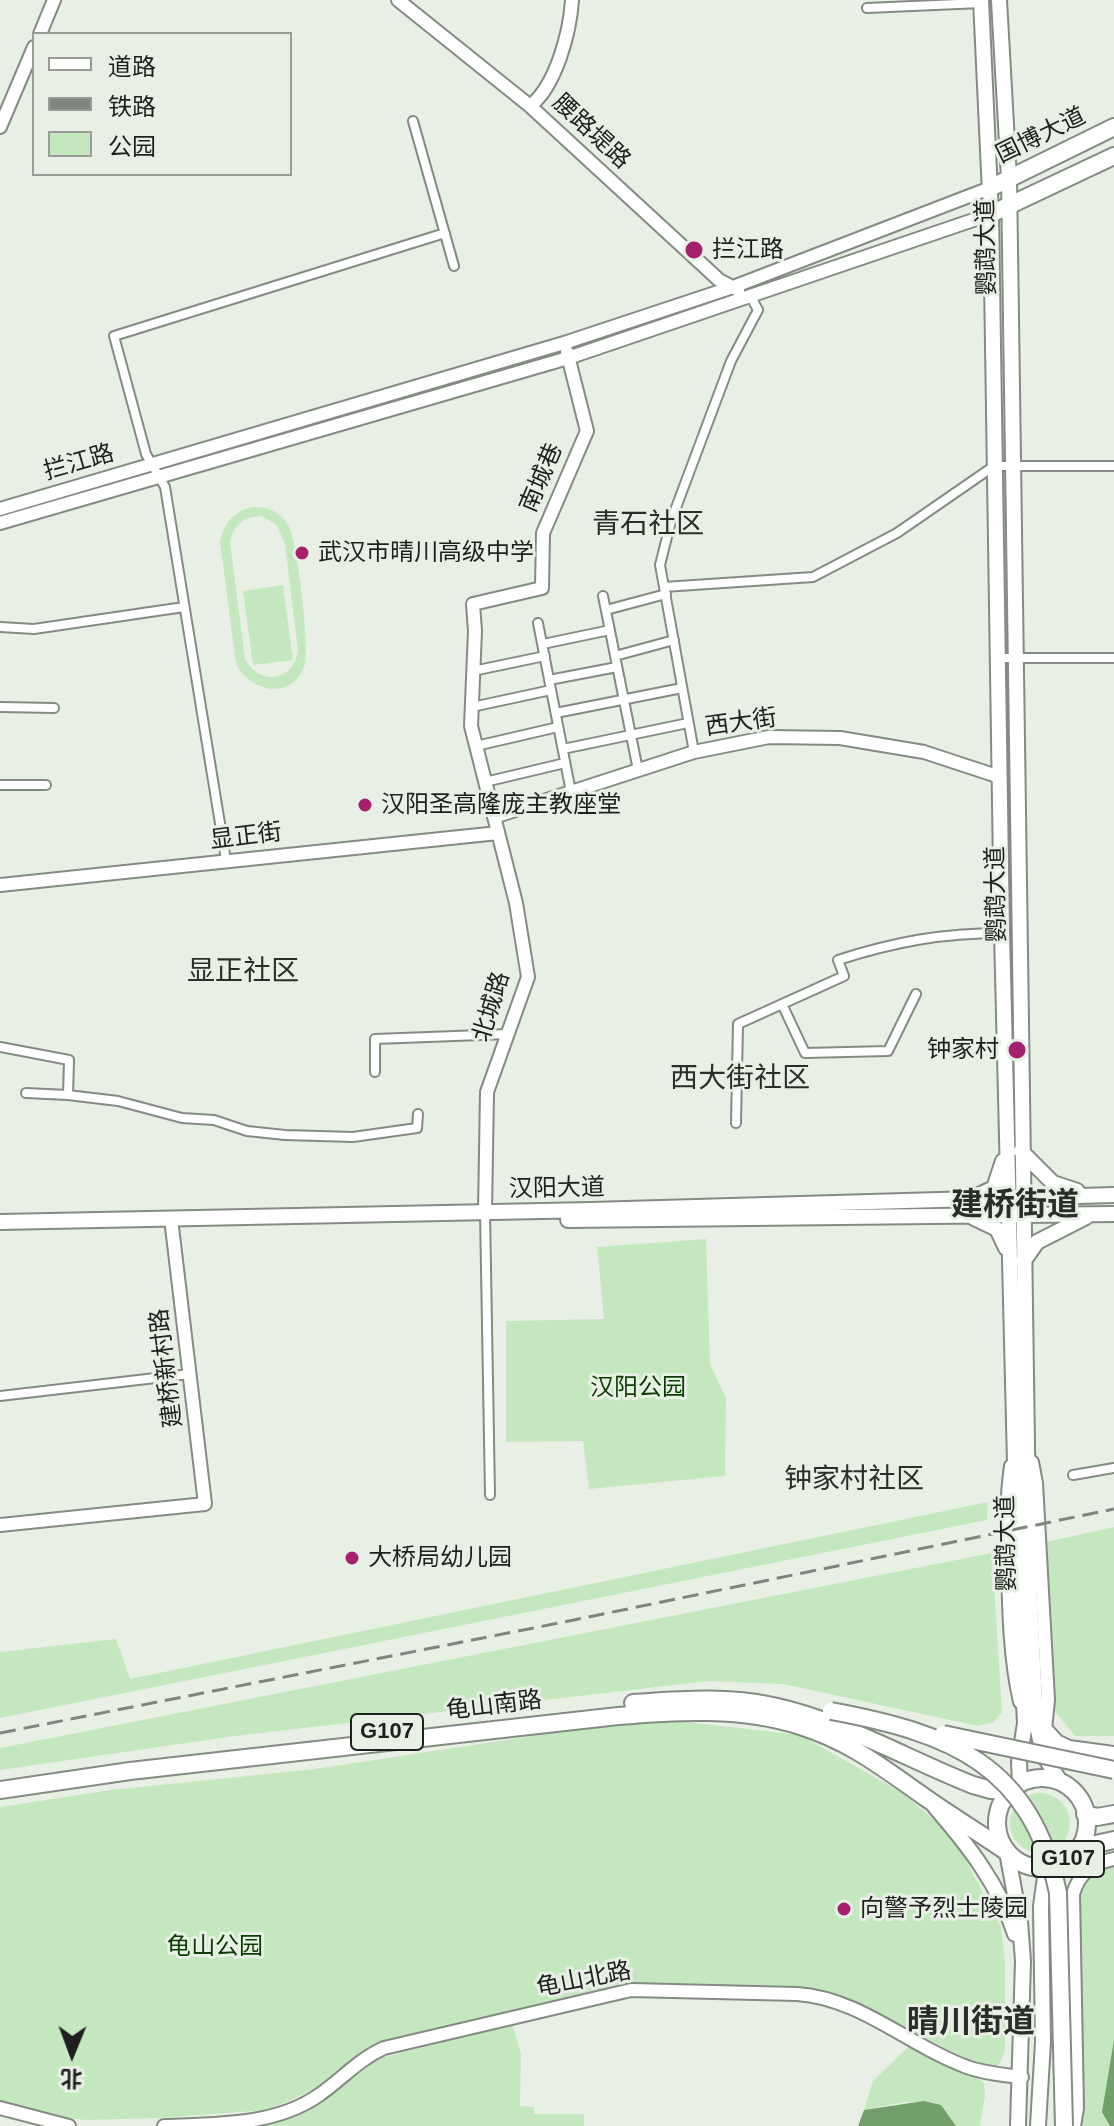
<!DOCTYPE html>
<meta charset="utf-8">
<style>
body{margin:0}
#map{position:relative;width:1114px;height:2126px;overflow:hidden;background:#e8f0e6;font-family:Helvetica,"Noto Sans SC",sans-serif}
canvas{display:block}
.legend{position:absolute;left:32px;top:32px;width:260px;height:144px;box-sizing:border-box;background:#e8f0e6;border:2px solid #979d96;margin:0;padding:10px 14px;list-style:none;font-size:24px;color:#1d201d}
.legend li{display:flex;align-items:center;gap:16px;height:40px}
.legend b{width:40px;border:2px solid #979d96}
.north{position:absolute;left:32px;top:2014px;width:80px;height:80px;-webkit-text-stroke:6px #e8f0e6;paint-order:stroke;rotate:181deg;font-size:22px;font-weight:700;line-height:32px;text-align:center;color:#1d201d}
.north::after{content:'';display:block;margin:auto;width:28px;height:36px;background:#1d201d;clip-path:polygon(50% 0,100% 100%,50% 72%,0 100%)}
</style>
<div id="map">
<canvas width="1114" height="2126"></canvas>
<ul class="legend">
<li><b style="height:10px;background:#fff"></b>道路</li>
<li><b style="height:10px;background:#7f857e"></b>铁路</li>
<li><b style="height:22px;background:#c5e7bf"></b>公园</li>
</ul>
<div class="north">北</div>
</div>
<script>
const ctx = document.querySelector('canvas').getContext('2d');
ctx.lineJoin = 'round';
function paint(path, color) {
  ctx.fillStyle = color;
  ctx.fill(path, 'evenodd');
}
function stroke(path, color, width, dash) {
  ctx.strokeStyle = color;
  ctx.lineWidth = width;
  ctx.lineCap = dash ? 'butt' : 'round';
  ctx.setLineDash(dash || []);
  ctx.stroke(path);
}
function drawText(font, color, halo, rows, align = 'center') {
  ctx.font = font + ' Helvetica,"Noto Sans SC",sans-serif';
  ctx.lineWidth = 6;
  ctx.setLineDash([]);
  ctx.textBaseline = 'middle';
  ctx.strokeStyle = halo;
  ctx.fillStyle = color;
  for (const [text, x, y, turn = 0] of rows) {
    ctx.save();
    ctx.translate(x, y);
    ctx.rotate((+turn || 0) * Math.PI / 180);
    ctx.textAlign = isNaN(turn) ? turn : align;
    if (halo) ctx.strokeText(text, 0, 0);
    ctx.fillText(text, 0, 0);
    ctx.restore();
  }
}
paint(new Path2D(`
 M 252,507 C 268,507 280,511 288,525 C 297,538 310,649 305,664 C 294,701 251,693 236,664 L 220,541 C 225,522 234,512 252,507 ZM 261,516 L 276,524 L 285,544 L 298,651 C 293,682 259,686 245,659 L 230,542 C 234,525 243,517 261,516 Z
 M 283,585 L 293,660 L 253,665 L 243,591 Z
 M 706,1239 L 710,1364 L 726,1398 L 725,1476 L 589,1489 L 583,1441 L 506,1442 L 506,1321 L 604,1319 L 597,1247 Z
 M 988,1502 L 987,1520 L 0,1718 L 0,1652 L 116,1639 L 130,1679 Z
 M 1114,1527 L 1114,1736 L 1075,1736 L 1052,1708 L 1046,1542 Z
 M 992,1553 L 1002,1712 L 994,1722 L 978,1726 L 783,1684 L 708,1681 L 235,1736 L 0,1770 L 0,1748 Z
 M 651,1718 L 800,1735 L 903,1793 L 940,1825 L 962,1853 L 1001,1927 L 1005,1961 L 1005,2052 L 998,2066 L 983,2069 L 965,2063 L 832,1995 L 799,1987 L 619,1984 L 390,2040 L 361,2052 L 318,2087 L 302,2095 L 272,2108 L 254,2111 L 159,2118 L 85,2120 L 49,2115 L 0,2101 L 0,1807 L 111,1790 L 315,1769 Z
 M1010 1823a30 30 0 1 1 60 0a30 30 0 1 1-60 0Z
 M 1114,1867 L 1114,2126 L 1078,2126 L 1078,1898 C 1085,1879 1093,1871 1114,1867 Z
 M 512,2024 L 521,2053 L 520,2106 L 534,2107 L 534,2114 L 584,2114 L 584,2126 L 238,2126 L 290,2117 L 312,2106 L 381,2058 Z
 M 909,2046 L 973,2075 L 984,2083 L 985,2096 L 980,2126 L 956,2126 C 935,2089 899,2104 864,2110 L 873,2081 Z`), '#c5e7bf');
paint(new Path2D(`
 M 1114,2040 L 1114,2126 L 1110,2126 L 1102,2112 Z
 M 924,2101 L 941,2105 L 956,2126 L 858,2126 L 864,2110 Z`), '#729f6a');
const street = new Path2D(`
 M 867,8 L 981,3
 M 413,121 L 454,266
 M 664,587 L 813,577 L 897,533 L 994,466 L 1114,466
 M 603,596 L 638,770
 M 606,610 L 666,594
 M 538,623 L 571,792
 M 0,627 L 34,629 L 184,607
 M 543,644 L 610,630
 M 615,656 L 674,640
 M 997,658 L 1114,658
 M 473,671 L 545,656
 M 549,680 L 617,667
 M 0,707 L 54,708
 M 472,707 L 551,690
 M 556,713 L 682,688
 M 476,746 L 558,727
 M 563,749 L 688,723
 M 694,752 L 660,565 L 671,521 L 731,361 L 758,310 L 751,297
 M 485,782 L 565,763
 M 0,785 L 46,785
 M 226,860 L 165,487 L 146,454 L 114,336 L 445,233
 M 782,1004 L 805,1053 L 888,1051 L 916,994
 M 0,1047 L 69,1060 L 68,1095 L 118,1101 L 182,1118 L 214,1120 L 247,1131 L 285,1135 L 353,1137 L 417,1128 L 418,1114
 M 375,1072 L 375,1039 L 508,1034
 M 26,1093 L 68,1095
 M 736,1123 L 738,1024 L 844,976 L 838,960 C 894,942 942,933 1002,933
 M 485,1212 L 490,1495
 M 0,1396 L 190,1374
 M 1073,1475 L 1114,1468`);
const secondary = new Path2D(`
 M 398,0 L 530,106 L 719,280 L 738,290
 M 40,34 L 54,0
 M 530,106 C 556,86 570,32 572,0
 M 0,127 L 34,47
 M 0,509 L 564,343 L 733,287 L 990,188
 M 0,523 L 568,358 L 991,214
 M 494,817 L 694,752 L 769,737 L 840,738 L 924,752 L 1000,777
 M 0,885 L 498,833
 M 485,1212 L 487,1092 L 528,977 L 516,903 L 471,726 L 475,631 L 473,604 L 542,588 L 543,533 L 587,431 L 567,352
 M 1032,1462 L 1036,1483 L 1048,1700 L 1045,1730
 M 1011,1466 C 1006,1500 1007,1532 1008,1566 C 1009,1611 1010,1658 1020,1702
 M 0,1525 L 205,1504 L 172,1227
 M 0,2108 L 69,2126
 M 164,2126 C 215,2124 275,2126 319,2095 C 342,2079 359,2059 384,2048 L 631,1990 L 797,1994 C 860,1998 909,2046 967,2067 C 984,2073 1003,2075 1022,2077
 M 1074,2126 L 1077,2108 L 1073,1894 C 1079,1873 1093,1863 1114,1859`);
const primary = new Path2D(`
 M 981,0 L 991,214 L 1002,933 L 1018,1585 L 1025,1723 L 1019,1762 L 1020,1784
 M 999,0 L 1009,178 L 1029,1586 L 1036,1721 L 1043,1754 L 1061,1783
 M 1021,1151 L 1053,1183 L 1077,1191
 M 977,1196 L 994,1188 L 1003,1161
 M 974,1218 L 997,1229 L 1006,1248
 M 568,1220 L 1114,1214
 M 0,1222 L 591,1210 L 1114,1195
 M 1023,1262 L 1037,1242 L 1086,1217
 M 935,1807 C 968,1845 999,1885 1015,1934
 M 1007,1852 L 1020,1922 L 1023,1961 L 1018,2126
 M 1038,2126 L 1043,2042 L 1041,1906 L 1045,1877 L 1055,1865`);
const highway = new Path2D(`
 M 990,188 L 1114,127
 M 991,214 L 1114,156
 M 633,1703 C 680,1700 727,1696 773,1706 C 843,1721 907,1759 973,1785 L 991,1790 L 1011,1791
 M 1036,1721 L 1056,1743 L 1069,1749 L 1114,1755
 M997 1823a45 45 0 1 1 90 0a45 45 0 1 1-90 0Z
 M 0,1790 L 130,1771 L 618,1716 C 678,1711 742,1707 800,1726 C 851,1742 883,1768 926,1798 C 953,1817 981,1834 1007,1852
 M 1085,1814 L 1097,1817 L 1114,1814
 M 1075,1853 L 1086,1846 L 1114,1840`);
stroke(street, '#838b82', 12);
stroke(secondary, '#838b82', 16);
stroke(primary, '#838b82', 18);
stroke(highway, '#838b82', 20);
stroke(street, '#fff', 8);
stroke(secondary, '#fff', 12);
stroke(primary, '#fff', 14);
stroke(highway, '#fff', 16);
stroke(new Path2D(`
 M 0,1733 L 574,1620 L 1114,1509`), '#7f857e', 3, [16, 8]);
const highwayBridge = new Path2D(`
 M 831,1711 C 950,1733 1031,1764 1058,1893 L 1064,2126
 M 943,1734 L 1114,1770`);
stroke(highwayBridge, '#838b82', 20, []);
stroke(highwayBridge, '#fff', 16);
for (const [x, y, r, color] of [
 [694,250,10,"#a5216d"],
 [302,553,8,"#a5216d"],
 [365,805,8,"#a5216d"],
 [1017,1050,10,"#a5216d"],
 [352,1558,8,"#a5216d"],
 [844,1909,8,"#a5216d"]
]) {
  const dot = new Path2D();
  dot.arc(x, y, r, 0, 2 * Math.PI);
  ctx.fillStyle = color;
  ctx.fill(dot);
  stroke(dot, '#e8f0e6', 3);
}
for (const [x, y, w] of [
 [387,1732,72],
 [1068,1859,72]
]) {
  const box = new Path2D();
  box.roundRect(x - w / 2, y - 18, w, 36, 6);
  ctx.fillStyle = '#e8f0e6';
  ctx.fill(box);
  stroke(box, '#1d201d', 2);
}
drawText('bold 22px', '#1d201d', null, [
 ["G107",387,1732],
 ["G107",1068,1859]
]);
drawText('24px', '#1d201d', '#e8f0e6', [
 ["腰路堤路",591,132,43],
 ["国博大道",1041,136,-26],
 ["鹦鹉大道",987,247,-91],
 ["拦江路",79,463,-16],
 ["南城巷",542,478,-67],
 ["西大街",741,723,-8],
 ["显正街",246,837,-7],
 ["鹦鹉大道",997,894,-91],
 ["北城路",492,1007,-73],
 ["汉阳大道",557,1189,-1],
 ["建桥新村路",167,1368,-97],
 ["鹦鹉大道",1007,1543,-91],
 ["龟山南路",494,1706,-7],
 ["龟山北路",584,1980,-11]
]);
drawText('24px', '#1d201d', '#e8f0e6', [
 ["拦江路",712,250],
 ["武汉市晴川高级中学",318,553],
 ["汉阳圣高隆庞主教座堂",381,805],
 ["钟家村",999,1050,"right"],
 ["大桥局幼儿园",368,1558],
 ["向警予烈士陵园",860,1909]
], 'left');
drawText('24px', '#0c3b04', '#e8f0e6', [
 ["汉阳公园",638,1388],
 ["龟山公园",215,1947]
]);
drawText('28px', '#292f28', '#e8f0e6', [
 ["青石社区",648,525],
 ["显正社区",243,972],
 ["西大街社区",740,1079],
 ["钟家村社区",854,1480]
]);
drawText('bold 32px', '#292f28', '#e8f0e6', [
 ["建桥街道",1015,1206],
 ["晴川街道",971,2023]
]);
</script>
